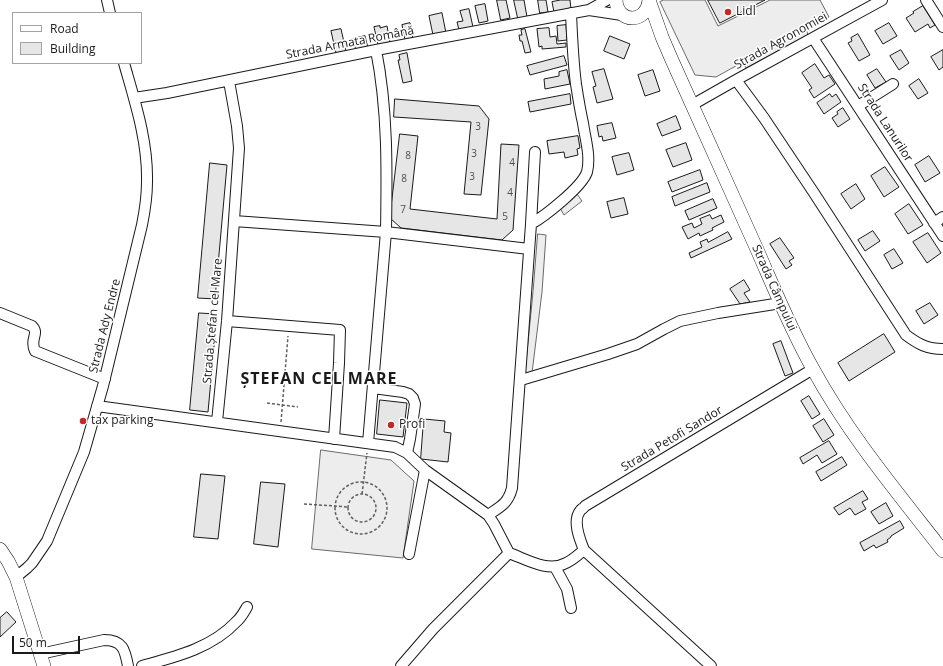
<!DOCTYPE html>
<meta charset="utf-8">
<style>
body{margin:0}
#map{position:relative;width:943px;height:666px;overflow:hidden;background:#fff;font-family:"Open Sans",sans-serif}
canvas{display:block}
.legend{position:absolute;left:12px;top:12px;width:130px;height:52px;box-sizing:border-box;background:#fff;border:1px solid #a3a3a3;margin:0;padding:5px 7px;list-style:none;font-size:12px;color:#1a1a1a}
.legend li{display:flex;align-items:center;gap:8px;height:20px}
.legend b{width:20px;border:1px solid #a3a3a3}
.scale{position:absolute;left:12px;top:636px;width:68px;height:18px;box-sizing:border-box;border:2px solid #1a1a1a;border-top:0;padding-left:5px;font-size:12px;line-height:14px;white-space:nowrap;color:#1a1a1a;-webkit-text-stroke:3px #fff;paint-order:stroke}
</style>
<div id="map">
<canvas width="943" height="666"></canvas>
<ul class="legend">
<li><b style="height:5px;background:#fff"></b>Road</li>
<li><b style="height:11px;background:#e6e6e6"></b>Building</li>
</ul>
<div class="scale">50 m</div>
</div>
<script>
const ctx = document.querySelector('canvas').getContext('2d');
ctx.lineJoin = 'round';
function paint(path, color) {
  ctx.fillStyle = color;
  ctx.fill(path, 'evenodd');
}
function stroke(path, color, width, dash) {
  ctx.strokeStyle = color;
  ctx.lineWidth = width;
  ctx.lineCap = dash ? 'butt' : 'round';
  ctx.setLineDash(dash || []);
  ctx.stroke(path);
}
function drawText(font, color, halo, rows, align = 'center') {
  ctx.font = font + ' "Open Sans",sans-serif';
  ctx.lineWidth = 3;
  ctx.setLineDash([]);
  ctx.textBaseline = 'middle';
  ctx.strokeStyle = halo;
  ctx.fillStyle = color;
  for (const [text, x, y, turn = 0] of rows) {
    ctx.save();
    ctx.translate(x, y);
    ctx.rotate((+turn || 0) * Math.PI / 180);
    ctx.textAlign = isNaN(turn) ? turn : align;
    if (halo) ctx.strokeText(text, 0, 0);
    ctx.fillText(text, 0, 0);
    ctx.restore();
  }
}
const built = new Path2D(`
 M 664,0 L 705,0 L 718,26 L 770,0 L 820,0 L 829,17 L 806,29 L 808,35 L 746,68 L 743,62 L 716,77 L 695,75 L 660,2 Z
 M 577,194 L 582,201 L 564,215 L 560,208 Z
 M 538,234 L 546,235 L 542,292 L 532,373 L 525,373 L 533,292 Z
 M 321,450 L 391,460 L 414,481 L 403,558 L 312,549 Z`);
paint(built, '#ededed');
stroke(built, '#6a6a6a', 1);
const building = new Path2D(`
 M 497,0 L 506,0 L 510,18 L 501,20 Z
 M 514,0 L 524,0 L 527,17 L 518,18 Z
 M 538,0 L 546,0 L 548,12 L 540,13 Z
 M 561,0 L 570,0 L 571,9 L 554,12 L 552,2 Z
 M 708,0 L 765,0 L 720,23 Z
 M 485,4 L 488,21 L 479,23 L 475,6 Z
 M 923,6 L 935,25 L 930,28 L 928,24 L 915,32 L 906,18 L 914,13 L 913,12 Z
 M 469,9 L 473,27 L 459,30 L 457,22 L 463,21 L 460,11 Z
 M 442,13 L 446,33 L 433,35 L 429,16 Z
 M 410,23 L 413,39 L 405,40 L 402,25 Z
 M 889,23 L 897,36 L 883,44 L 875,31 Z
 M 566,25 L 567,40 L 558,41 L 557,26 Z
 M 380,26 L 380,28 L 387,26 L 390,42 L 378,45 L 374,27 Z
 M 549,28 L 550,37 L 556,36 L 557,44 L 566,43 L 566,47 L 542,49 L 542,46 L 539,47 L 537,29 Z
 M 341,29 L 346,51 L 336,53 L 331,31 Z
 M 525,29 L 531,52 L 525,53 L 522,41 L 520,41 L 519,35 L 522,35 L 521,30 Z
 M 858,34 L 870,55 L 859,61 L 848,43 L 852,41 L 851,38 Z
 M 365,36 L 368,48 L 356,51 L 353,39 Z
 M 610,36 L 630,44 L 624,59 L 604,51 Z
 M 901,50 L 909,63 L 899,70 L 890,56 Z
 M 943,50 L 943,67 L 939,70 L 931,57 Z
 M 407,53 L 412,81 L 403,83 L 398,60 L 400,60 L 399,55 Z
 M 564,56 L 567,65 L 530,75 L 527,66 Z
 M 815,64 L 824,78 L 829,75 L 835,84 L 814,98 L 809,90 L 812,88 L 802,73 Z
 M 604,69 L 613,99 L 597,103 L 593,87 L 596,86 L 592,72 Z
 M 877,69 L 886,82 L 875,88 L 867,75 Z
 M 567,70 L 570,84 L 545,89 L 544,79 L 559,76 L 559,72 Z
 M 653,70 L 660,91 L 645,96 L 638,75 Z
 M 919,79 L 928,93 L 918,99 L 909,86 Z
 M 570,94 L 571,104 L 530,112 L 528,102 Z
 M 830,94 L 832,97 L 836,94 L 841,102 L 824,114 L 817,103 Z
 M 395,99 L 479,106 L 489,119 L 481,195 L 464,194 L 471,122 L 394,117 Z
 M 843,108 L 850,119 L 838,127 L 832,118 L 838,114 L 837,112 Z
 M 676,116 L 681,129 L 662,136 L 657,124 Z
 M 612,123 L 616,138 L 603,141 L 602,136 L 599,137 L 597,126 Z
 M 400,134 L 418,136 L 410,209 L 497,219 L 501,144 L 519,145 L 513,230 L 502,240 L 401,228 L 390,218 Z
 M 578,136 L 580,148 L 577,149 L 578,155 L 565,158 L 564,152 L 549,154 L 547,141 Z
 M 686,143 L 692,160 L 673,167 L 666,150 Z
 M 629,153 L 634,170 L 617,175 L 612,157 Z
 M 929,156 L 940,173 L 925,182 L 915,165 Z
 M 210,163 L 227,165 L 215,299 L 198,298 Z
 M 885,167 L 899,187 L 884,197 L 871,176 Z
 M 700,170 L 703,180 L 672,192 L 668,182 Z
 M 707,183 L 710,192 L 675,206 L 672,197 Z
 M 856,184 L 865,199 L 851,209 L 841,194 Z
 M 624,198 L 628,214 L 611,218 L 607,202 Z
 M 713,199 L 717,208 L 689,220 L 685,211 Z
 M 909,204 L 923,225 L 908,234 L 895,214 Z
 M 710,215 L 712,219 L 721,215 L 724,222 L 712,228 L 713,230 L 700,236 L 699,233 L 688,239 L 682,227 L 692,223 L 694,228 L 702,224 L 700,219 Z
 M 873,231 L 880,241 L 865,251 L 858,240 Z
 M 728,232 L 732,239 L 691,258 L 689,253 L 702,247 L 700,242 L 707,239 L 708,242 Z
 M 928,233 L 941,253 L 927,263 L 913,242 Z
 M 780,238 L 794,258 L 789,261 L 792,265 L 786,269 L 770,244 Z
 M 894,249 L 903,263 L 892,269 L 884,255 Z
 M 744,280 L 750,290 L 744,293 L 750,302 L 740,304 L 730,289 Z
 M 930,303 L 938,315 L 924,324 L 916,311 Z
 M 199,313 L 217,314 L 208,412 L 190,410 Z
 M 884,334 L 895,352 L 849,381 L 838,363 Z
 M 781,341 L 793,373 L 785,376 L 773,344 Z
 M 809,396 L 820,414 L 812,419 L 801,401 Z
 M 380,400 L 407,403 L 403,437 L 377,434 Z
 M 424,419 L 445,421 L 444,432 L 451,433 L 448,462 L 421,459 Z
 M 824,419 L 834,435 L 823,442 L 813,426 Z
 M 829,441 L 837,454 L 822,463 L 817,455 L 803,464 L 800,458 Z
 M 842,457 L 847,465 L 821,481 L 816,472 Z
 M 201,474 L 225,476 L 218,539 L 194,537 Z
 M 261,482 L 285,484 L 278,547 L 254,544 Z
 M 863,491 L 868,499 L 862,502 L 866,509 L 855,515 L 850,508 L 839,515 L 834,508 Z
 M 886,503 L 893,516 L 879,524 L 871,512 Z
 M 900,521 L 904,528 L 891,536 L 891,537 L 887,540 L 888,542 L 876,548 L 874,545 L 864,551 L 860,543 Z
 M 7,612 L 16,622 L 0,637 L 0,618 Z`);
paint(building, '#e6e6e6');
stroke(building, '#1a1a1a', 1);
const minor = new Path2D(`
 M 107,0 L 110,13
 M 926,0 L 943,27
 M 589,10 L 607,0
 M 813,38 L 943,236
 M 736,80 L 764,118 L 814,193 L 906,335 C 918,344 927,349 943,349
 M 134,98 L 167,93 L 376,50 L 589,10 L 622,15
 M 692,105 L 736,80 L 882,0
 M 858,106 L 893,84
 M 234,221 L 386,232 L 529,249
 M 934,223 L 943,217
 M 531,224 C 545,216 582,187 587,172 C 591,156 585,138 583,123 C 580,110 578,97 576,84 C 573,61 572,37 571,13
 M 0,313 L 32,326 C 40,334 29,339 35,351 L 105,379
 M 227,321 L 340,330 L 339,363 L 334,439
 M 521,380 L 608,354 L 637,344 L 664,329 L 680,321 L 718,313 L 781,303
 M 373,388 L 403,392 L 409,394 L 413,398 L 415,404 L 410,439 L 407,453
 M 97,406 L 395,447 L 407,453 L 425,470 L 488,515 L 494,524 L 509,553
 M 217,422 L 227,321 L 239,148 L 237,126 L 229,81
 M 368,443 L 386,232 C 387,171 388,110 376,50
 M 488,515 C 500,507 508,504 512,488 L 531,224 L 535,152
 M 584,550 C 580,540 572,521 580,511 C 580,510 585,507 585,506 L 813,369
 M 509,553 C 526,559 548,573 566,563 C 573,560 578,555 584,550 L 711,666
 M 409,554 L 425,470
 M 555,567 L 567,589 L 571,608
 M 16,577 L 27,568 L 32,563 L 47,541 L 84,452 L 103,386 L 142,225 C 145,210 147,196 147,182 C 148,141 135,102 124,63
 M 40,654 L 104,640 C 123,640 125,650 128,666
 M 142,666 C 175,657 212,648 236,622 C 241,618 244,612 247,607
 M 401,666 L 433,629 L 509,553`);
const major = new Path2D(`
 M 616,0 C 617,24 647,24 649,0
 M 649,0 L 662,37 L 671,58 C 701,124 730,189 759,254 C 776,293 792,332 813,369 C 849,435 897,492 943,551
 M 0,549 L 8,561 L 16,577 L 44,666`);
stroke(minor, '#1a1a1a', 12);
stroke(major, '#1a1a1a', 14);
stroke(new Path2D(`
 M 267,403 L 298,407
 M 281,422 L 288,336
 M335 508a26 26 0 1 1 52 0a26 26 0 1 1-52 0Z
 M348 508a14 14 0 1 1 28 0a14 14 0 1 1-28 0Z
 M 362,494 L 367,453
 M 304,504 L 335,506 L 347,507`), '#5f5f5f', 1.5, [3, 2]);
stroke(minor, '#fff', 10);
stroke(major, '#fff', 13);
for (const [x, y, r, color] of [
 [728,12,4,"#c62828"],
 [83,421,4,"#c62828"],
 [391,425,4,"#c62828"]
]) {
  const dot = new Path2D();
  dot.arc(x, y, r, 0, 2 * Math.PI);
  ctx.fillStyle = color;
  ctx.fill(dot);
  stroke(dot, '#fff', 1.5);
}
drawText('10px', '#4d4d4d', null, [
 ["3",478,127],
 ["3",474,154],
 ["8",408,156],
 ["4",512,163],
 ["3",472,177],
 ["8",404,179],
 ["4",510,193],
 ["7",403,210],
 ["5",505,217]
]);
drawText('12px', '#1a1a1a', '#fff', [
 ["Lidl",736,12],
 ["tax parking",91,421],
 ["Profi",399,425]
], 'left');
drawText('12px', '#1a1a1a', '#fff', [
 ["Strada Agronomiei",781,41,-29],
 ["Strada Armata Română",350,43,-11],
 ["Strada Lanurilor",885,123,57],
 ["Strada Câmpului",774,288,66],
 ["Strada Ștefan cel Mare",213,321,-85],
 ["Strada Ady Endre",105,326,-76],
 ["Strada Petofi Sandor",672,439,-31]
]);
ctx.letterSpacing = '1px';
drawText('bold 16px', '#1a1a1a', '#fff', [
 ["ȘTEFAN CEL MARE",319,379]
]);
ctx.letterSpacing = '0px';
</script>
